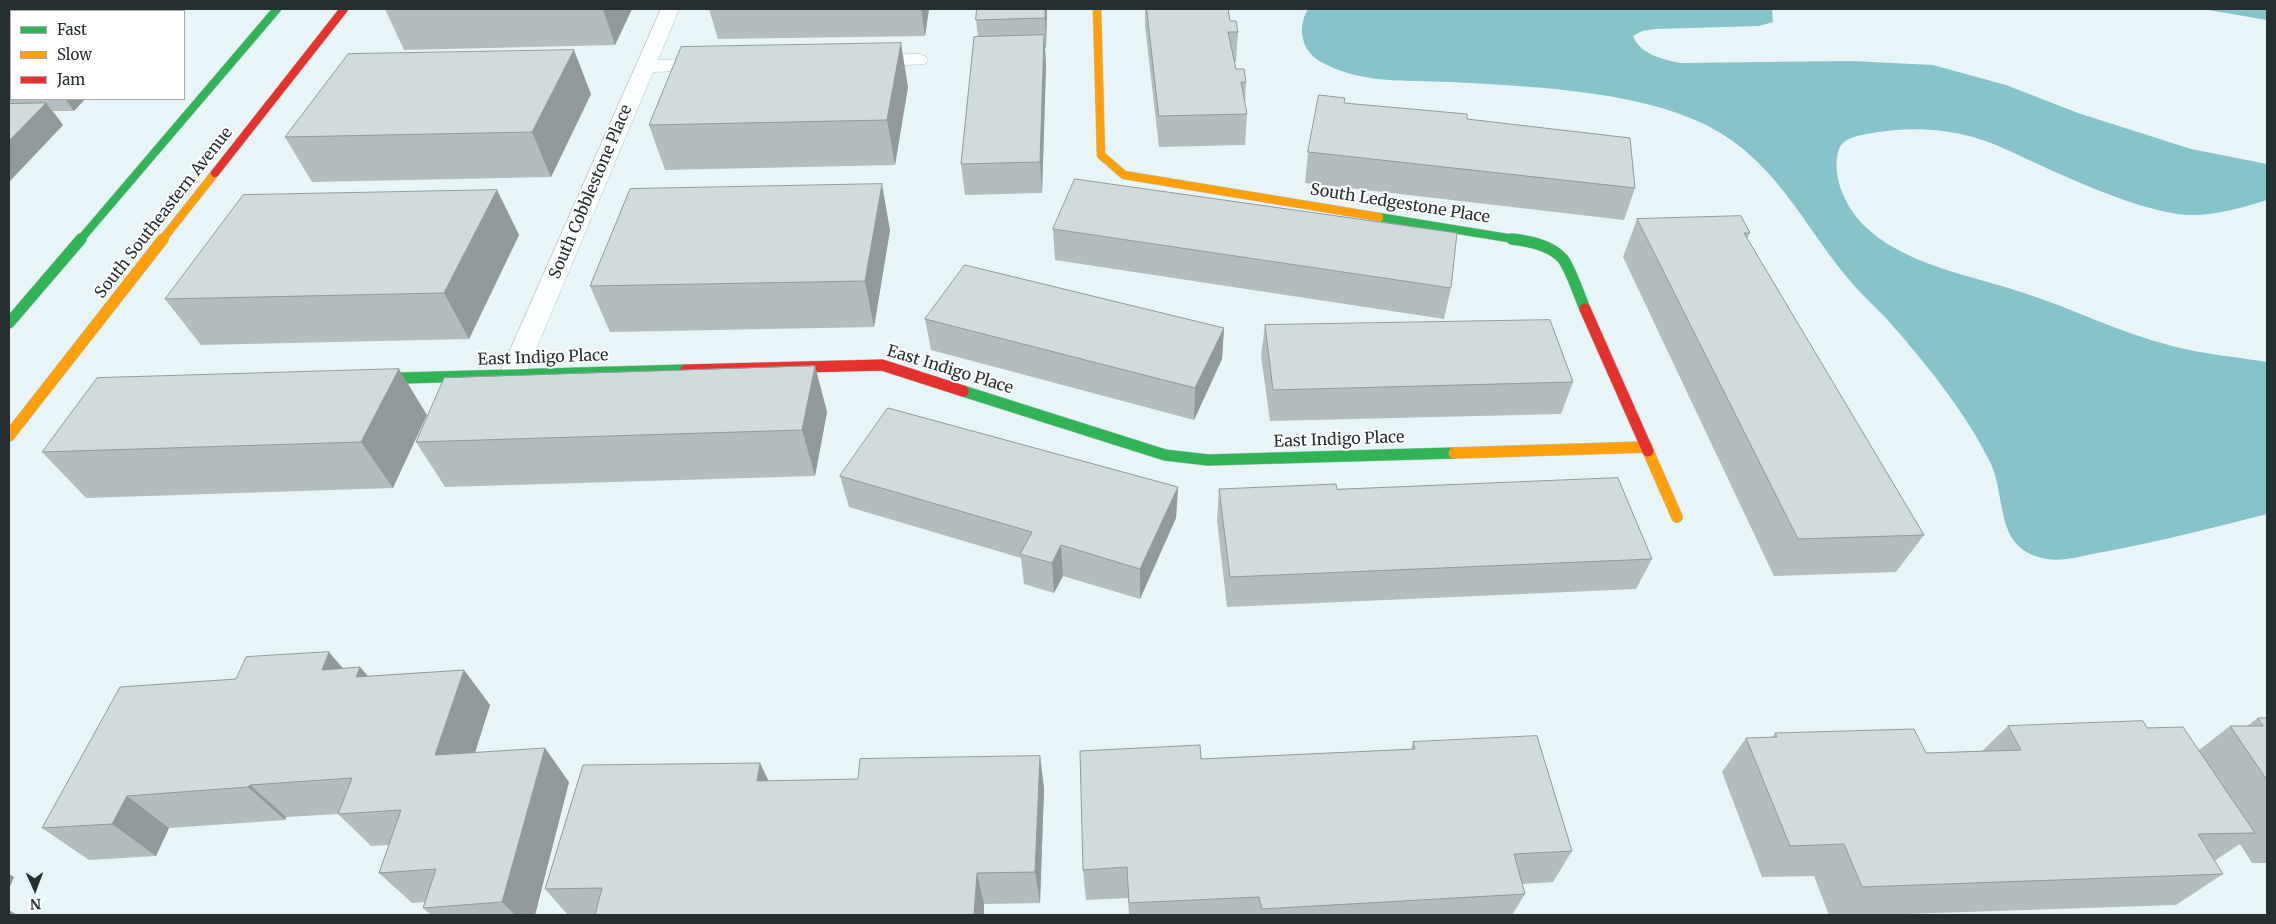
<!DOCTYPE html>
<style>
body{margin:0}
#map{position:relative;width:2276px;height:924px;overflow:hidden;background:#e7f5f8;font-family:Merriweather,serif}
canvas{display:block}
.frame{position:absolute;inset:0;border:10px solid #252e30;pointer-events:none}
.legend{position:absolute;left:10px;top:10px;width:175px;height:90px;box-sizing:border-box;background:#fff;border:1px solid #a8abac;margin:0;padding:6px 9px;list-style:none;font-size:15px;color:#252e30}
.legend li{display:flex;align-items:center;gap:10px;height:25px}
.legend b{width:25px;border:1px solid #a8abac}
.north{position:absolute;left:10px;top:864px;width:50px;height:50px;-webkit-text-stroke:4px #fff;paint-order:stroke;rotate:178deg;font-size:14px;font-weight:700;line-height:20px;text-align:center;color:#252e30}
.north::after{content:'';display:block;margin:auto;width:18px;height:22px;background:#252e30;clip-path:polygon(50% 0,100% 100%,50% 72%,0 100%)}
</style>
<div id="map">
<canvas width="2276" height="924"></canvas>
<div class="frame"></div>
<ul class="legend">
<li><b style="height:6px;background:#30b455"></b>Fast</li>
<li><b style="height:6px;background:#ff9f0a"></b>Slow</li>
<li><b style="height:6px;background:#e5322d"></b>Jam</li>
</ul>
<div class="north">N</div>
</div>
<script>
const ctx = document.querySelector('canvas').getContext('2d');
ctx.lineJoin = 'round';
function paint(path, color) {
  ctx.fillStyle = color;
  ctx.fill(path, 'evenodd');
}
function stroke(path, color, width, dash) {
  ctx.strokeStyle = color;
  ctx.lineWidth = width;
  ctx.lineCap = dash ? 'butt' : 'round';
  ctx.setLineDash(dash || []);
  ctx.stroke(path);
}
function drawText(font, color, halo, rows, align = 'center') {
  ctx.font = font + ' Merriweather,serif';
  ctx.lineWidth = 4;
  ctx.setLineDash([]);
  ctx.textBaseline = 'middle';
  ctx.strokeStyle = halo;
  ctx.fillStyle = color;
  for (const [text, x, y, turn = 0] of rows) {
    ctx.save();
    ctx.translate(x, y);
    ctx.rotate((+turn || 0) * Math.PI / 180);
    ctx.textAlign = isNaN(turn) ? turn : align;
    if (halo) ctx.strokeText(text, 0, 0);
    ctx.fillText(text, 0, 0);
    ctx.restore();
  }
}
paint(new Path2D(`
 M 1308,9 L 1772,9 L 1773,22 L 1759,26 L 1655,29 L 1642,31 L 1633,36 C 1641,55 1662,59 1680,63 L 1851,61 L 1933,65 L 2006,85 L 2078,113 L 2191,149 L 2267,164 L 2267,200 C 2239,209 2206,218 2177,214 C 2129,206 2075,181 2031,161 C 2012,152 1994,143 1973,137 C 1940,128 1906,127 1872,133 C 1861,135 1844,137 1839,149 C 1834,163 1837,179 1842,192 C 1868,259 1961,272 2021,292 C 2072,308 2120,333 2172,346 C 2203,354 2236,357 2267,362 L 2267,514 C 2212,528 2158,542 2103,552 C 2085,555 2064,562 2047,559 C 1994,550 2007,500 1991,464 C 1966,412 1923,360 1885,317 C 1872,304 1858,291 1846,276 C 1799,218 1773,157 1702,123 C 1632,90 1526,86 1450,82 C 1407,80 1360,84 1321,62 C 1301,51 1297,27 1308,9 Z
 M 2202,9 L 2267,9 L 2267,20 Z`), '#86c3cb');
const street = new Path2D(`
 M 661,9 L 679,9 L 658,60 L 712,58 L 719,60 L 722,64 L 719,68 L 712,70 L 653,72 L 525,375 L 521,381 L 512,384 L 503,381 L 499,375 Z
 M 918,54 L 925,56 L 928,60 L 925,64 L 865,67 L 858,65 L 855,61 L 858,57 L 865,55 Z`);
const fastFar1 = new Path2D(`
 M 1379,217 L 1520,240
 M 80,240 L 277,9`);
const fast = new Path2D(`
 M 1512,239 C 1529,241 1551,245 1563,259 C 1570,268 1580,297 1585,309
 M 9,323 L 81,239
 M 368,379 L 686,370
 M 963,391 L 1165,455 L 1208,460 L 1454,453`);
const slowFar1 = new Path2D(`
 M 1097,9 L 1101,155 L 1124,175 L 1379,217
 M 162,240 L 215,173`);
const slow = new Path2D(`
 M 9,436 L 163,239
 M 1648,451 L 1677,517
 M 1454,453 L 1647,447`);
const jamFar1 = new Path2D(`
 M 215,173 L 344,9`);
const jam = new Path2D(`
 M 1585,309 L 1648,451
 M 686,370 L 882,365 L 963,391`);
stroke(street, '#b7c1c3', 1);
stroke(fastFar1, '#b7c1c3', 9);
stroke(fast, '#b7c1c3', 12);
stroke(slowFar1, '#b7c1c3', 9);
stroke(slow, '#b7c1c3', 12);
stroke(jamFar1, '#b7c1c3', 9);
stroke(jam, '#b7c1c3', 12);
paint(street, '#fbfefe');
stroke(fastFar1, '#30b455', 8);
stroke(fast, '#30b455', 11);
stroke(slowFar1, '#ff9f0a', 8);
stroke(slow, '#ff9f0a', 11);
stroke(jamFar1, '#e5322d', 8);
stroke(jam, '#e5322d', 11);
paint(new Path2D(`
 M 385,9 L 632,9 L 615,45 L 404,50 Z
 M 709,9 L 929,9 L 925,36 L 718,39 Z
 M 977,9 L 1047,9 L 1046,48 L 1045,48 L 1046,65 L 1042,193 L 965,195 L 961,164 L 978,37 L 976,20 Z
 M 1145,9 L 1228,9 L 1230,21 L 1238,32 L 1236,62 L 1234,62 L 1236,69 L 1246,82 L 1245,103 L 1247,114 L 1245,145 L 1159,147 L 1145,26 Z
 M 9,32 L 11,32 L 11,99 L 85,99 L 74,111 L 53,111 L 63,125 L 9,182 Z
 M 908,87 L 895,165 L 665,170 L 649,125 Z
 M 591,94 L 551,177 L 312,182 L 285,137 Z
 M 1344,103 L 1467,119 L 1635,188 L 1624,220 L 1305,183 L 1308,152 Z
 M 497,190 L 519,235 L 469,339 L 201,345 L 165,299 Z
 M 1637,219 L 1750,233 L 1747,239 L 1924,535 L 1896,572 L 1774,576 L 1623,257 Z
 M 1053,229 L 1451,288 L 1444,319 L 1055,260 Z
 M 890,230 L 874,327 L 610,332 L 590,286 Z
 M 925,319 L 1224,328 L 1222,359 L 1194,420 L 931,350 Z
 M 1265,325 L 1573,382 L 1561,414 L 1270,421 L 1261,356 Z
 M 815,366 L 827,412 L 815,476 L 445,487 L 416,442 Z
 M 399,369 L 393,488 L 86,498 L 42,452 Z
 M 840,476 L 1178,487 L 1176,518 L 1140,599 L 1063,576 L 1054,593 L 1024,584 L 1021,558 L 849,507 Z
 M 1219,489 L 1337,489 L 1652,559 L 1636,589 L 1227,607 L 1217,520 Z
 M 360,667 L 368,676 L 464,670 L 490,705 L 475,752 L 569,782 L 535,915 L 431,915 L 423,908 L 425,902 L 412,903 L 379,873 L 389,845 L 371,846 L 338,814 L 286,817 L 285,820 L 169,828 L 156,856 L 89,860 L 42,828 L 236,679 Z
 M 2258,718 L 2267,718 L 2267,863 L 2252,863 L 2240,844 L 2214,861 L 2223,874 L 2176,905 L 1878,915 L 1829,915 L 1814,876 L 1762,877 L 1722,772 L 1746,738 L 1772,738 L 1775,733 L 1926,753 L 1982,751 L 2008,726 L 2147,728 L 2199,750 L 2230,726 L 2247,726 Z
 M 1413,742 L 1572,851 L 1553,882 L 1522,884 L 1525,894 L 1512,915 L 1129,915 L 1128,898 L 1086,900 L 1083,870 L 1201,759 L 1411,749 Z
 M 1040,756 L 1044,789 L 1040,903 L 984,904 L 984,915 L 568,915 L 545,889 L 768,781 L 858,779 Z`), '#b3bcbe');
paint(new Path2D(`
 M 128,9 L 153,9 L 151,11 L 130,11 Z
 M 603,9 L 632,9 L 615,45 Z
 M 921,9 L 929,9 L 925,36 Z
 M 1045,9 L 1047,9 L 1046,48 L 1045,18 Z
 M 1044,35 L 1046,65 L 1042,193 L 1040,162 Z
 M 901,43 L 908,87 L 895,165 L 887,120 Z
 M 574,50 L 591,94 L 551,177 L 532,132 Z
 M 65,99 L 85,99 L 74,111 Z
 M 46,103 L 63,125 L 9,182 L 9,141 Z
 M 882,184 L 890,230 L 874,327 L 865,281 Z
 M 497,190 L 519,235 L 469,339 L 444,293 Z
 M 1224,328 L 1222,359 L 1194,420 L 1195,388 Z
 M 815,366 L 827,412 L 815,476 L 802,430 Z
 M 399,369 L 427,415 L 393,488 L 361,442 Z
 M 1178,487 L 1176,518 L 1140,599 L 1140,569 Z
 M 1061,545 L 1063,576 L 1054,593 L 1052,563 Z
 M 329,652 L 360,688 L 322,670 Z
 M 360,667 L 390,702 L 356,677 Z
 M 464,670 L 490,705 L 464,788 L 435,755 Z
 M 545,748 L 569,782 L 535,915 L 515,915 L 502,902 Z
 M 1040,756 L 1044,789 L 1040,903 L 1035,872 Z
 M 760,763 L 776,796 L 757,781 Z
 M 250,785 L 286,817 L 285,820 L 248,787 Z
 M 127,796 L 169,828 L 156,856 L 112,824 Z
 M 977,873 L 984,904 L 984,915 L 974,915 Z
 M 9,874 L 14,877 L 9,889 Z
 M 9,910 L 17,915 L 9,915 Z`), '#92999b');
const building = new Path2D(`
 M 20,9 L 133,9 L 130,11 L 17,11 Z
 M 977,9 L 1045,9 L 1045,18 L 976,20 Z
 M 1147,9 L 1228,9 L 1230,21 L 1236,21 L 1238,32 L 1228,32 L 1236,69 L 1244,69 L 1246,82 L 1241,82 L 1247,114 L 1159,116 Z
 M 9,32 L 11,32 L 11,49 L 9,49 Z
 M 1044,35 L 1040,162 L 961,164 L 974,37 Z
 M 901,43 L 887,120 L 649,125 L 681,47 Z
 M 574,50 L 532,132 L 285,137 L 348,54 Z
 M 11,58 L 11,90 L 9,90 L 9,61 Z
 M 1319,95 L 1345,98 L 1344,103 L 1467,114 L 1467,119 L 1630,138 L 1635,188 L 1308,152 Z
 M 46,103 L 9,141 L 9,104 Z
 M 1075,179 L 1457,233 L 1451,288 L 1053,229 Z
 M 882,184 L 865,281 L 590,286 L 630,189 Z
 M 497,190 L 444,293 L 165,299 L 243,195 Z
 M 1741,216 L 1750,233 L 1744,233 L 1924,535 L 1798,539 L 1637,219 Z
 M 965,265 L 1224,328 L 1195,388 L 925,319 Z
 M 1550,320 L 1573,382 L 1273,390 L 1265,325 Z
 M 815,366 L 802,430 L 416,442 L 444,378 Z
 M 399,369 L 361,442 L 42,452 L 97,378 Z
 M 888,408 L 1178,487 L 1140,569 L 1061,545 L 1052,563 L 1020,554 L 1032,532 L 840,476 Z
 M 1618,478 L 1652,559 L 1230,577 L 1219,489 L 1336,484 L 1337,489 Z
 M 329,652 L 322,670 L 360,667 L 356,677 L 464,670 L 435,755 L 545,748 L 502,902 L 423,908 L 436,869 L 379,873 L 401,810 L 338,814 L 352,778 L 250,785 L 248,787 L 127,796 L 112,824 L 42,828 L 120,687 L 236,679 L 246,657 Z
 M 2258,718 L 2267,718 L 2267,780 L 2230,726 L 2263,726 Z
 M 2143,721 L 2147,728 L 2183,727 L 2255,833 L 2198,834 L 2223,874 L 1862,887 L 1844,844 L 1790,846 L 1746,738 L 1777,737 L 1775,733 L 1914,729 L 1926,753 L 2021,750 L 2008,726 Z
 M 1537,736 L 1572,851 L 1514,854 L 1525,894 L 1262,909 L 1259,897 L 1129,903 L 1127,867 L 1083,870 L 1080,751 L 1200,745 L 1201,759 L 1415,749 L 1413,742 Z
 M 1040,756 L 1035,872 L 977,873 L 974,915 L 595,915 L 602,888 L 545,889 L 583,765 L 760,763 L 757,781 L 858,779 L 860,759 Z`);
paint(building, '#d0dbdd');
stroke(building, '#92999b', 1);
drawText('16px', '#252e30', '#fff', [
 ["South Cobblestone Place",591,192,-67],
 ["South Ledgestone Place",1400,204,9],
 ["South Southeastern Avenue",164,213,-52],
 ["East Indigo Place",543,358,-2],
 ["East Indigo Place",950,370,17],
 ["East Indigo Place",1339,440,-2]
]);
</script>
